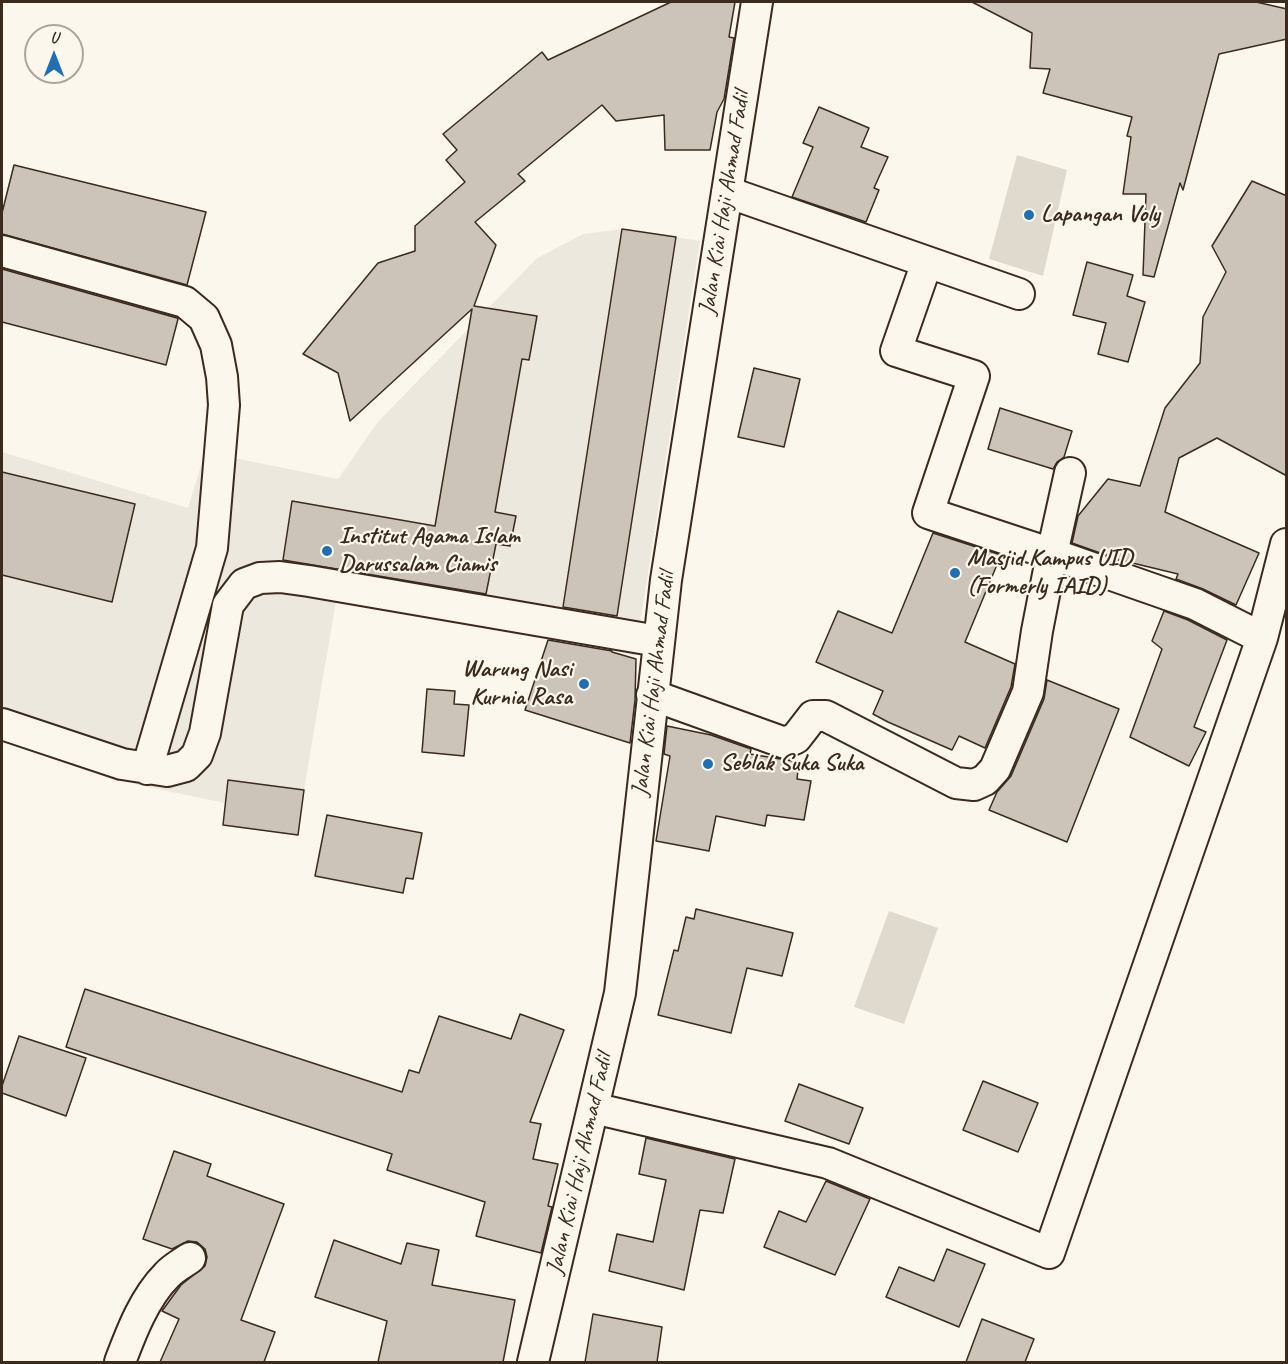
<!DOCTYPE html>
<style>
body{margin:0}
#map{position:relative;width:1288px;height:1364px;overflow:hidden;background:#fbf7ec;font-family:Caveat,sans-serif}
canvas{display:block}
.frame{position:absolute;inset:0;border:3px solid #3b2a1e;pointer-events:none}
.north{position:absolute;left:24px;top:24px;width:60px;height:60px;box-sizing:border-box;background:#fbf7ec;border:2px solid #aea59a;border-radius:50%;rotate:0deg;font-size:16px;font-weight:700;line-height:24px;text-align:center;color:#3b2a1e}
.north::after{content:'';display:block;margin:auto;width:21px;height:27px;background:#1f6fb2;clip-path:polygon(50% 0,100% 100%,50% 72%,0 100%)}
</style>
<div id="map">
<canvas width="1288" height="1364"></canvas>
<div class="frame"></div>
<div class="north">U</div>
</div>
<script>
const ctx = document.querySelector('canvas').getContext('2d');
ctx.lineJoin = 'round';
function paint(path, color) {
  ctx.fillStyle = color;
  ctx.fill(path, 'evenodd');
}
function stroke(path, color, width, dash) {
  ctx.strokeStyle = color;
  ctx.lineWidth = width;
  ctx.lineCap = dash ? 'butt' : 'round';
  ctx.setLineDash(dash || []);
  ctx.stroke(path);
}
function drawText(font, color, halo, rows, align = 'center') {
  ctx.font = font + ' Caveat,sans-serif';
  ctx.lineWidth = 4.5;
  ctx.setLineDash([]);
  ctx.textBaseline = 'middle';
  ctx.strokeStyle = halo;
  ctx.fillStyle = color;
  for (const [text, x, y, turn = 0] of rows) {
    ctx.save();
    ctx.translate(x, y);
    ctx.rotate((+turn || 0) * Math.PI / 180);
    ctx.textAlign = isNaN(turn) ? turn : align;
    if (halo) ctx.strokeText(text, 0, 0);
    ctx.fillText(text, 0, 0);
    ctx.restore();
  }
}
paint(new Path2D(`
 M 622,229 L 700,241 L 635,656 L 523,626 L 337,595 L 304,790 L 229,780 L 225,803 L 138,785 L 2,739 L 2,452 L 188,508 L 205,452 L 338,479 L 377,423 L 536,259 L 583,234 Z`), '#ede8dd');
paint(new Path2D(`
 M 1017,155 L 1067,170 L 1043,276 L 989,259 Z
 M 889,911 L 938,928 L 904,1024 L 854,1007 Z`), '#dfd9ce');
const building = new Path2D(`
 M 671,2 L 735,2 L 729,37 L 734,38 L 724,99 L 717,112 L 710,150 L 665,150 L 664,115 L 616,121 L 602,105 L 518,174 L 525,181 L 475,222 L 496,245 L 474,306 L 537,316 L 529,360 L 522,359 L 495,512 L 516,516 L 510,546 L 496,544 L 486,594 L 283,560 L 292,501 L 435,526 L 472,309 L 350,421 L 338,373 L 303,354 L 378,263 L 415,251 L 415,226 L 465,182 L 446,160 L 457,150 L 443,134 L 542,52 L 548,60 Z
 M 972,2 L 1256,2 L 1287,9 L 1287,39 L 1219,54 L 1183,190 L 1180,183 L 1154,277 L 1143,275 L 1146,194 L 1123,194 L 1131,137 L 1127,136 L 1132,117 L 1043,93 L 1050,69 L 1030,68 L 1032,33 Z
 M 819,107 L 869,128 L 861,147 L 888,157 L 874,188 L 879,190 L 866,222 L 792,197 L 813,147 L 803,143 Z
 M 14,165 L 206,212 L 187,285 L 2,234 L 2,213 Z
 M 1252,181 L 1287,196 L 1287,476 L 1217,438 L 1179,458 L 1165,512 L 1259,553 L 1236,605 L 1203,589 L 1176,579 L 1178,574 L 1120,560 L 1072,543 L 1078,516 L 1108,479 L 1140,486 L 1165,408 L 1200,363 L 1203,317 L 1226,272 L 1212,246 Z
 M 622,229 L 676,237 L 617,616 L 563,607 Z
 M 1087,262 L 1133,275 L 1127,296 L 1145,302 L 1128,362 L 1098,354 L 1106,323 L 1073,315 Z
 M 2,269 L 177,318 L 178,319 L 166,365 L 2,322 Z
 M 754,368 L 800,379 L 784,447 L 738,437 Z
 M 1000,408 L 1072,431 L 1064,457 L 1057,462 L 1053,469 L 988,449 Z
 M 2,472 L 135,504 L 112,602 L 2,575 Z
 M 933,533 L 1001,555 L 965,642 L 1015,664 L 1011,687 L 985,748 L 959,736 L 952,750 L 888,722 L 873,714 L 883,691 L 816,662 L 838,611 L 892,633 Z
 M 1164,611 L 1188,620 L 1227,640 L 1194,727 L 1206,732 L 1189,766 L 1130,737 L 1162,649 L 1152,641 Z
 M 548,640 L 612,651 L 612,652 L 636,659 L 635,700 L 630,743 L 525,710 Z
 M 1047,680 L 1119,709 L 1067,842 L 989,810 L 997,792 L 1011,776 L 1044,699 Z
 M 427,689 L 455,691 L 454,704 L 469,705 L 464,756 L 422,752 Z
 M 667,726 L 711,735 L 751,749 L 750,754 L 799,762 L 797,779 L 811,781 L 804,820 L 767,815 L 765,826 L 716,816 L 709,851 L 656,841 L 670,756 L 664,754 Z
 M 228,780 L 304,790 L 298,835 L 223,825 Z
 M 327,815 L 422,833 L 413,879 L 406,878 L 403,893 L 315,876 Z
 M 696,909 L 793,933 L 782,976 L 747,968 L 731,1033 L 658,1015 L 674,950 L 678,951 L 686,917 L 694,919 Z
 M 85,989 L 402,1092 L 409,1070 L 419,1073 L 439,1016 L 511,1039 L 520,1014 L 564,1030 L 530,1122 L 541,1124 L 533,1159 L 558,1164 L 548,1206 L 552,1207 L 541,1253 L 476,1236 L 485,1202 L 387,1170 L 392,1154 L 66,1047 Z
 M 19,1036 L 86,1058 L 66,1116 L 2,1093 L 2,1086 Z
 M 983,1081 L 1038,1103 L 1018,1152 L 963,1130 Z
 M 799,1084 L 863,1108 L 849,1144 L 785,1121 Z
 M 646,1138 L 735,1159 L 723,1213 L 700,1210 L 684,1290 L 609,1271 L 617,1234 L 653,1242 L 666,1180 L 639,1174 Z
 M 174,1151 L 211,1164 L 207,1176 L 284,1204 L 241,1320 L 275,1332 L 264,1362 L 160,1362 L 179,1319 L 162,1311 L 181,1285 L 205,1266 L 207,1257 L 205,1249 L 197,1242 L 188,1241 L 172,1249 L 143,1239 Z
 M 826,1181 L 870,1199 L 835,1275 L 764,1247 L 779,1211 L 806,1222 Z
 M 334,1240 L 401,1264 L 407,1243 L 439,1250 L 432,1285 L 515,1300 L 503,1362 L 378,1362 L 387,1321 L 315,1297 Z
 M 947,1249 L 985,1264 L 959,1327 L 886,1297 L 899,1267 L 934,1281 Z
 M 593,1314 L 662,1327 L 657,1362 L 585,1362 Z
 M 982,1319 L 1034,1339 L 1025,1362 L 966,1362 Z`);
paint(building, '#ccc4b9');
stroke(building, '#3b2a1e', 1.5);
const street = new Path2D(`
 M 727,192 L 1019,294
 M 2,251 L 185,302 L 204,318 L 216,345 L 222,377 L 224,405 L 212,548 L 147,769
 M 927,262 L 896,351 L 974,376 L 928,513 L 1052,554 L 1070,473
 M 652,695 L 785,743 L 796,738 L 813,716 L 826,716 L 956,783 L 974,785 L 985,780 L 995,769 L 1028,692 L 1037,631 L 1052,554 L 1195,604 L 1262,638
 M 2,724 L 122,764 L 167,771 L 186,766 L 197,755 L 205,733 L 228,605 L 244,584 L 260,578 L 280,577 L 309,581 L 658,641
 M 593,1108 L 828,1163 L 1049,1253 L 1262,638 L 1286,544
 M 120,1362 C 131,1333 144,1298 167,1275 C 173,1268 183,1263 190,1258
 M 533,1362 L 620,993 L 666,580 L 757,2`);
stroke(street, '#3b2a1e', 34);
stroke(street, '#fbf7ec', 30);
for (const [x, y, r, color] of [
 [1029,215,6,"#1f6fb2"],
 [327,551,6,"#1f6fb2"],
 [955,573,6,"#1f6fb2"],
 [584,684,6,"#1f6fb2"],
 [708,764,6,"#1f6fb2"]
]) {
  const dot = new Path2D();
  dot.arc(x, y, r, 0, 2 * Math.PI);
  ctx.fillStyle = color;
  ctx.fill(dot);
  stroke(dot, '#fbf7ec', 2);
}
drawText('24px', '#3b2a1e', '#fbf7ec', [
 ["Jalan Kiai Haji Ahmad Fadil",725,203,-81],
 ["Jalan Kiai Haji Ahmad Fadil",654,684,-83],
 ["Jalan Kiai Haji Ahmad Fadil",580,1164,-77]
]);
drawText('bold 24px', '#3b2a1e', '#fbf7ec', [
 ["Lapangan Voly",1041,215],
 ["Institut Agama Islam",339,537],
 ["Darussalam Ciamis",339,565],
 ["Masjid Kampus UID",967,559],
 ["(Formerly IAID)",967,587],
 ["Warung Nasi",572,670,"right"],
 ["Kurnia Rasa",572,698,"right"],
 ["Seblak Suka Suka",720,764]
], 'left');
</script>
